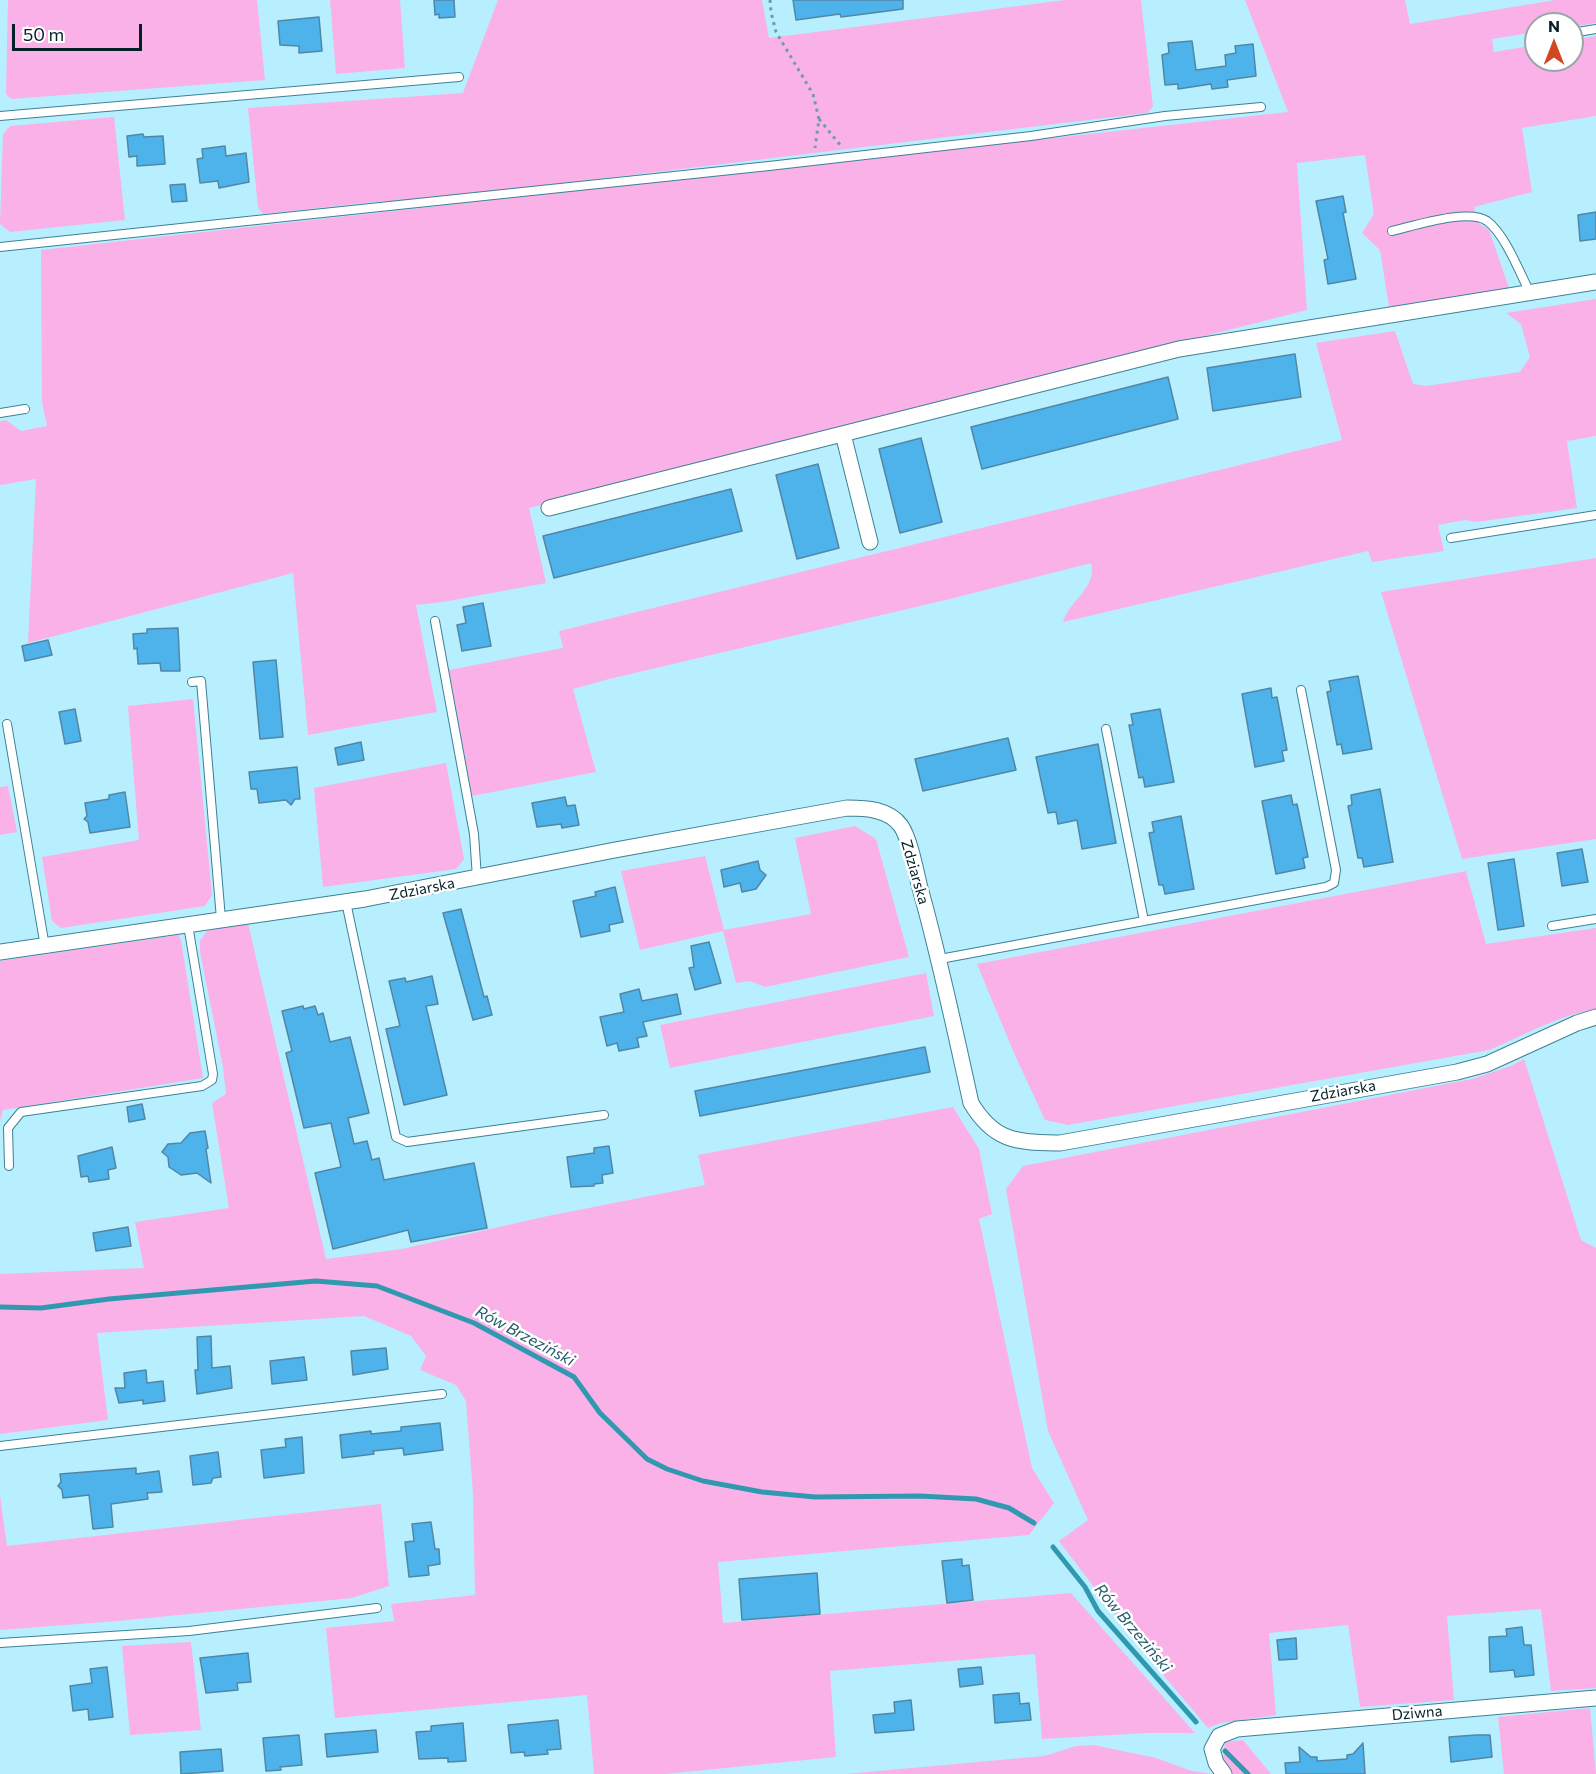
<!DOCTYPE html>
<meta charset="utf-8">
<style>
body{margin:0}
#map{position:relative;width:1596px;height:1774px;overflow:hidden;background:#b8effe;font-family:Commissioner,sans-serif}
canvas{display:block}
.north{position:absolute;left:1524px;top:12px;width:60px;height:60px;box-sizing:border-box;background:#fff;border:2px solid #9aa6a9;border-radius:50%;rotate:0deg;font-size:16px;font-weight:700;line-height:24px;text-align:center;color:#032027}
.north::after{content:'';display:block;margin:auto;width:21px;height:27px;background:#d04720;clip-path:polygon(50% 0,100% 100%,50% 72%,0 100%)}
.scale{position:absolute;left:12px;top:24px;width:130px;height:27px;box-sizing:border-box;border:3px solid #032027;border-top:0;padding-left:8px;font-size:18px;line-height:21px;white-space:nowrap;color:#032027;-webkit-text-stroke:4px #fff;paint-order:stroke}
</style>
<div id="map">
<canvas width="1596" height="1774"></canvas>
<div class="north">N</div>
<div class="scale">50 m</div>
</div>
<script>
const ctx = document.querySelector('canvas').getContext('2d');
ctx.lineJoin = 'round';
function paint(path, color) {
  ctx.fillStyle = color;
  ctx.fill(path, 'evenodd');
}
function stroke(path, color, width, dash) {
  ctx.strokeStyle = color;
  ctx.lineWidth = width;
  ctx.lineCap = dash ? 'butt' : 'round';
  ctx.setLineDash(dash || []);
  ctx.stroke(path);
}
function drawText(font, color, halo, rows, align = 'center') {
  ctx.font = font + ' Commissioner,sans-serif';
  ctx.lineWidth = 5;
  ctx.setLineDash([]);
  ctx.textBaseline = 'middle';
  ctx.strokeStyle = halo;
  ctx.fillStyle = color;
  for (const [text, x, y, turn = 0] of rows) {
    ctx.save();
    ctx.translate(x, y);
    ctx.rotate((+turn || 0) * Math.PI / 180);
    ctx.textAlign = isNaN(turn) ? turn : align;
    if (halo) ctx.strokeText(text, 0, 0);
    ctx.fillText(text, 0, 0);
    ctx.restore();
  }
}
paint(new Path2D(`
 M 8,0 L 257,0 L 265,80 L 11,99 L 6,94 Z
 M 330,0 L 400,0 L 405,68 L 336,74 Z
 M 498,0 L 762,0 L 769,38 L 1065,0 L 1141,0 L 1153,107 L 1147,113 L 423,200 L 373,202 L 263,214 L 258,207 L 248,108 L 463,93 Z
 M 1245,0 L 1405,0 L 1410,24 L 1555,0 L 1596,0 L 1596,23 L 1572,27 L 1572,24 L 1536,24 L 1536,32 L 1492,39 L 1494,52 L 1536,45 L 1536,60 L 1572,60 L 1572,40 L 1596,36 L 1596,116 L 1522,128 L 1532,192 L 1474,207 L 1478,223 L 1489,230 L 1509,288 L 1389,307 L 1380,250 L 1362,233 L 1374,214 L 1365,155 L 1297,163 L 1307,310 L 529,508 L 546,583 L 443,602 L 416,605 L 437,712 L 308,735 L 293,573 L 28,643 L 36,479 L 0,485 L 0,421 L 6,420 L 21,431 L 47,426 L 42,402 L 41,250 L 1288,112 Z
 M 114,117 L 125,220 L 10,232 L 0,224 L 3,134 L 10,126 Z
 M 1596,299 L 1596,436 L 1567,441 L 1577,508 L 1476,522 L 1465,520 L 1438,525 L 1444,551 L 1372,562 L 1368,551 L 1063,622 C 1070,599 1097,589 1091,563 L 954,598 L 609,679 L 573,689 L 596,772 L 472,796 L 449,670 L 563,648 L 559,631 L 1342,440 L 1316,343 L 1395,331 L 1413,384 L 1426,386 L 1520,372 L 1530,357 L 1521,324 L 1506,313 Z
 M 1596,558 L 1596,839 L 1462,859 L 1381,592 Z
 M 193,699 L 212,895 L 205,906 L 61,928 L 52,921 L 42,857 L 139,840 L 128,706 Z
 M 446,763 L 464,859 L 456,869 L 323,887 L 314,788 Z
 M 8,786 L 17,832 L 0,835 L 0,787 Z
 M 855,826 L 876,839 L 909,957 L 765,987 L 750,981 L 736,983 L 723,931 L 640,950 L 621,871 L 705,856 L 724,930 L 811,914 L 795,838 Z
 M 1466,871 L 1486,944 L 1596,928 L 1596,1009 C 1557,1016 1525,1035 1489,1050 L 1068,1125 L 1045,1120 L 1014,1053 L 977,964 Z
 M 248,923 L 326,1259 L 402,1249 L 543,1217 L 705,1185 L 698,1155 L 953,1107 L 979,1149 L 992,1214 L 979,1219 L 1032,1468 L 1054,1503 L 1029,1535 L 718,1562 L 723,1623 L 1071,1593 L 1195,1733 L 1148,1733 L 1042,1739 L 1035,1654 L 830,1671 L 836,1757 L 665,1774 L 594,1774 L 587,1695 L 335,1718 L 326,1628 L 394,1621 L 391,1604 L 475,1595 L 473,1494 L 466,1401 L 456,1385 L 420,1370 L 426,1356 L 411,1336 L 364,1316 L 97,1333 L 108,1420 L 0,1434 L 0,1274 L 144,1268 L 135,1222 L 229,1208 L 212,1103 L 226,1094 L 223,1067 L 200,952 L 200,941 L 207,931 Z
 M 178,935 L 181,940 L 203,1078 L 3,1110 L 0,1121 L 0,961 Z
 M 926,973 L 934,1016 L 670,1068 L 660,1025 Z
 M 1524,1059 L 1581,1240 L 1596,1248 L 1596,1688 L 1551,1691 L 1541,1609 L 1447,1616 L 1454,1700 L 1360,1707 L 1348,1625 L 1269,1633 L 1276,1715 L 1221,1723 L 1208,1728 L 1138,1645 L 1059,1541 L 1088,1520 L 1048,1431 L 1006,1189 L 1023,1166 L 1472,1079 L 1511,1066 Z
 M 0,1495 L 7,1546 L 381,1504 L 389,1586 L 352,1598 L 118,1621 L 0,1630 Z
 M 191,1642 L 201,1730 L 130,1735 L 122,1646 Z
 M 1590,1708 L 1596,1774 L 1504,1774 L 1498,1717 Z
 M 1243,1740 L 1271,1774 L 1232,1774 L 1223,1760 L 1225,1742 Z
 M 1094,1745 L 1156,1758 L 1192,1771 L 1213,1774 L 845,1774 L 1044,1756 L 1076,1746 Z`), '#fab1e8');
stroke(new Path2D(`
 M 0,1307 L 41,1308 L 109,1299 L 316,1281 L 377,1286 L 474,1323 L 574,1377 L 600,1413 L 647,1459 L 667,1469 L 703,1481 L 762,1492 L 815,1497 L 920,1496 L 976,1499 L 1009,1508 L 1034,1523
 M 1053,1547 L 1085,1587 L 1098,1611 L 1196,1722
 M 1225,1751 L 1248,1774`), '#3099b0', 5);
const building = new Path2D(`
 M 434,0 L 454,0 L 455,17 L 439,18 L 439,14 L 435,15 Z
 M 793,0 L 903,0 L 903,9 L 841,17 L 840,14 L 796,20 Z
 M 319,17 L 322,51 L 299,53 L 299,46 L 280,45 L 278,21 Z
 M 1192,41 L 1196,70 L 1226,66 L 1225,55 L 1236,53 L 1235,46 L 1253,44 L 1256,76 L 1227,80 L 1228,87 L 1212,89 L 1211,84 L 1178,89 L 1178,84 L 1165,85 L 1162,55 L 1169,53 L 1168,43 Z
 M 143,134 L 144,137 L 163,136 L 165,164 L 137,166 L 137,156 L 129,157 L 127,136 Z
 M 225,146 L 226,156 L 246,153 L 249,182 L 219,188 L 218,181 L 200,183 L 197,159 L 203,158 L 202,149 Z
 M 185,184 L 187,201 L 172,202 L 170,185 Z
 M 1343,196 L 1346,212 L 1343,213 L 1356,279 L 1328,284 L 1324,260 L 1328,259 L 1316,201 Z
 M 1596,212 L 1596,239 L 1580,241 L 1578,215 Z
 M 1295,354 L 1301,397 L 1213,411 L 1207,368 Z
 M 1168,377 L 1178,419 L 982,469 L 971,427 Z
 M 921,438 L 942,522 L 900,533 L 879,449 Z
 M 818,464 L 839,548 L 797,559 L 776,475 Z
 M 731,489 L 742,531 L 554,578 L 543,536 Z
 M 483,603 L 491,646 L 462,651 L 457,625 L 466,623 L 463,607 Z
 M 178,628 L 180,671 L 161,671 L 160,663 L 138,664 L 137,648 L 134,649 L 133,634 L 147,633 L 147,629 Z
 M 48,640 L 52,655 L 25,661 L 22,646 Z
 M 276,660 L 283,737 L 260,739 L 253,662 Z
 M 1358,676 L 1372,749 L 1343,754 L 1341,744 L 1337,745 L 1327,692 L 1331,691 L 1329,681 Z
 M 1271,688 L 1272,698 L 1277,697 L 1287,750 L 1282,751 L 1284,761 L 1255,767 L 1242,694 Z
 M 75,709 L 81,741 L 65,744 L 59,712 Z
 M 1160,709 L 1174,782 L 1145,787 L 1143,777 L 1139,778 L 1129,725 L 1133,725 L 1131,714 Z
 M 1008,738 L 1016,770 L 923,791 L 915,759 Z
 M 361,742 L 364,760 L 338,765 L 335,748 Z
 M 1098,744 L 1116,843 L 1082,849 L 1077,820 L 1058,824 L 1056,812 L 1048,813 L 1036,757 Z
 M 297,767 L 300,799 L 295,799 L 291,805 L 286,800 L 259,803 L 257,789 L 251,789 L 249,772 Z
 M 1380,789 L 1393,862 L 1364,867 L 1362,858 L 1358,858 L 1348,806 L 1352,805 L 1351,795 Z
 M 125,792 L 130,827 L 90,833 L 88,822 L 84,819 L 87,816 L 85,803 L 109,799 L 109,795 Z
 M 1291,795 L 1293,805 L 1297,804 L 1308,857 L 1303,858 L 1305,868 L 1276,874 L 1262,801 Z
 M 565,797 L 567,806 L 575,805 L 579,825 L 562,828 L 561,824 L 537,827 L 532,803 Z
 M 1181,816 L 1194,889 L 1165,894 L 1163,885 L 1159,885 L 1149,833 L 1154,832 L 1152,822 Z
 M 1582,849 L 1588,882 L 1562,886 L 1557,853 Z
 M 1514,859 L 1524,926 L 1498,930 L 1488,863 Z
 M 758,861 L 760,870 L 766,875 L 756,889 L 742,892 L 740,883 L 724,887 L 721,870 Z
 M 615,887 L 623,922 L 609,925 L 610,931 L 581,937 L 573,901 L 596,896 L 595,892 Z
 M 461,909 L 484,997 L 487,996 L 492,1015 L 473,1020 L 443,913 Z
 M 709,942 L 721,983 L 695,990 L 689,968 L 694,967 L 691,946 Z
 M 432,976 L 438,1004 L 426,1006 L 447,1095 L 404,1105 L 386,1029 L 400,1026 L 389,981 L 405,978 L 406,982 Z
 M 639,989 L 642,1001 L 677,994 L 681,1014 L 643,1022 L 647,1036 L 637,1038 L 639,1047 L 619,1051 L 617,1043 L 607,1046 L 600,1017 L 624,1012 L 620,994 Z
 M 303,1006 L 304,1009 L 315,1006 L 318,1015 L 323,1013 L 330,1042 L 350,1037 L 369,1113 L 348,1118 L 354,1144 L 367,1141 L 372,1160 L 379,1158 L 384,1180 L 474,1163 L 487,1228 L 411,1242 L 408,1230 L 333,1249 L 315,1173 L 341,1167 L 331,1123 L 304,1128 L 286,1053 L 292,1051 L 282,1011 Z
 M 925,1047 L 930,1072 L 700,1116 L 695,1091 Z
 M 142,1104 L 145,1119 L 129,1122 L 127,1107 Z
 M 205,1131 L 208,1148 L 206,1149 L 211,1183 L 197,1173 L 181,1175 L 169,1167 L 168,1157 L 162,1152 L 168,1144 L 181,1143 L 190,1133 Z
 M 609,1146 L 613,1173 L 602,1175 L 603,1183 L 594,1184 L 594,1186 L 571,1187 L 567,1157 L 594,1153 L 594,1148 Z
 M 112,1147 L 116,1168 L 108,1170 L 109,1179 L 89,1182 L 88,1176 L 81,1177 L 78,1156 Z
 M 128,1227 L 131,1246 L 96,1251 L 93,1233 Z
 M 211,1336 L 212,1368 L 230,1366 L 232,1388 L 197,1394 L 195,1370 L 198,1370 L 197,1337 Z
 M 386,1348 L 388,1369 L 353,1375 L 351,1351 Z
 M 304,1357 L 307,1380 L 272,1384 L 270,1361 Z
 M 146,1370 L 147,1383 L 163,1381 L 165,1401 L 143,1404 L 143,1400 L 119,1403 L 115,1388 L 125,1388 L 124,1373 Z
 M 440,1423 L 443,1450 L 404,1455 L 403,1448 L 373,1451 L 374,1454 L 342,1458 L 340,1435 L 371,1431 L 371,1434 L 401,1431 L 401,1427 Z
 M 302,1437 L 304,1473 L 264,1478 L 261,1450 L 286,1447 L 285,1439 Z
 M 218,1452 L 221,1477 L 213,1478 L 211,1483 L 193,1485 L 190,1456 Z
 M 136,1468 L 136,1474 L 159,1471 L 162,1492 L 147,1493 L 148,1499 L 111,1504 L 113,1527 L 93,1529 L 89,1495 L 63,1498 L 62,1490 L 58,1486 L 61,1482 L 60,1474 Z
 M 431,1522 L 435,1549 L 439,1549 L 440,1564 L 428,1566 L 429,1575 L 409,1577 L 405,1542 L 414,1541 L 412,1524 Z
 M 962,1559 L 962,1566 L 969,1565 L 973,1600 L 947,1603 L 942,1561 Z
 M 817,1573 L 820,1614 L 742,1620 L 739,1579 Z
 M 1522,1627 L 1524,1645 L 1531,1645 L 1534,1675 L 1515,1677 L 1514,1670 L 1490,1672 L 1489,1637 L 1507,1636 L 1506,1629 Z
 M 1296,1638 L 1297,1659 L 1279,1660 L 1277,1640 Z
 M 248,1653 L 251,1682 L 237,1683 L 238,1690 L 206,1693 L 200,1658 Z
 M 107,1667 L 113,1717 L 89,1720 L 88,1709 L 73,1711 L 70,1686 L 92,1683 L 90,1669 Z
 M 981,1667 L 983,1684 L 960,1687 L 958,1669 Z
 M 1019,1693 L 1020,1704 L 1029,1703 L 1031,1720 L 995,1723 L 993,1695 Z
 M 911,1700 L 914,1730 L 875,1733 L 873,1715 L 895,1713 L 894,1702 Z
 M 558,1720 L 561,1749 L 547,1750 L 548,1754 L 525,1756 L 524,1752 L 511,1753 L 508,1725 Z
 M 463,1723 L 466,1761 L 448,1762 L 448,1758 L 419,1759 L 416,1732 L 431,1731 L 431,1726 Z
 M 376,1730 L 378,1752 L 327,1757 L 325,1734 Z
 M 299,1735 L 302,1765 L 280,1767 L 281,1770 L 266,1771 L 263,1738 Z
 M 1476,1735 L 1490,1735 L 1492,1757 L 1451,1762 L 1449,1737 Z
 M 1363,1743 L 1365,1774 L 1286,1774 L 1285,1763 L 1300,1762 L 1299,1747 L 1311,1757 L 1317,1757 L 1317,1761 L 1347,1759 L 1347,1755 L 1353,1754 Z
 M 221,1749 L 223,1771 L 181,1774 L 180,1752 Z`);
paint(building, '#4db3ea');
stroke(building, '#5187a6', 1.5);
const service = new Path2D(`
 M 1572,33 L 1596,29
 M 1532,39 L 1536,38
 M 0,116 L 459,77
 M 1392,231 C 1414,226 1468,208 1487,221 C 1505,234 1520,273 1530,293
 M 0,247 L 769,166 L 1031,136 L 1165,116 L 1261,107
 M 0,413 L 25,409
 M 1451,538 L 1596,515
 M 435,621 L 474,834 L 477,878
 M 192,682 L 201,681 L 221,919
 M 7,724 L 45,947
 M 1106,729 L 1144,921
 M 346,902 L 396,1137 L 407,1142 L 604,1115
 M 1552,926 L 1596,919
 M 940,959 L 1326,887 L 1334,883 L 1336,870 L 1301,690
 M 9,1166 L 8,1128 L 21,1112 L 202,1086 L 212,1080 L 213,1074 L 188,925
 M 0,1446 L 442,1394
 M 0,1643 L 189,1631 L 377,1608`);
const minor = new Path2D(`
 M 843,434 L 870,542
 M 549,508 L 1179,349 L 1596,282
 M 0,952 L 365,899 L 615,850 L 847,808 C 866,808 889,809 901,826 C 910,839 916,872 920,888 C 940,959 955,1031 971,1103 C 995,1143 1018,1142 1060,1143 L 1457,1072 L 1487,1064 L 1577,1023 L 1596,1017
 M 1224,1774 L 1216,1763 L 1212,1749 L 1219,1736 L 1237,1729 L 1596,1698`);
stroke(service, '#3c8293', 10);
stroke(minor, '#3c8293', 17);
stroke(new Path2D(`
 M 770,0 L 771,12 L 776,32 L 813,94 L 819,119 L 815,148
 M 819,119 L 841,146`), '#6f9ca8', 3, [3, 4.5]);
stroke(service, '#fff', 8);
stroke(minor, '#fff', 15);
drawText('15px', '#032027', '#fff', [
 ["Zdziarska",915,872,74],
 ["Zdziarska",422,889,-11],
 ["Zdziarska",1343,1091,-10],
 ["Dziwna",1417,1713,-5]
]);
drawText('italic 16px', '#255d6a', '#fff', [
 ["Rów Brzeziński",525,1336,28],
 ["Rów Brzeziński",1133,1628,50]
]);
</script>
